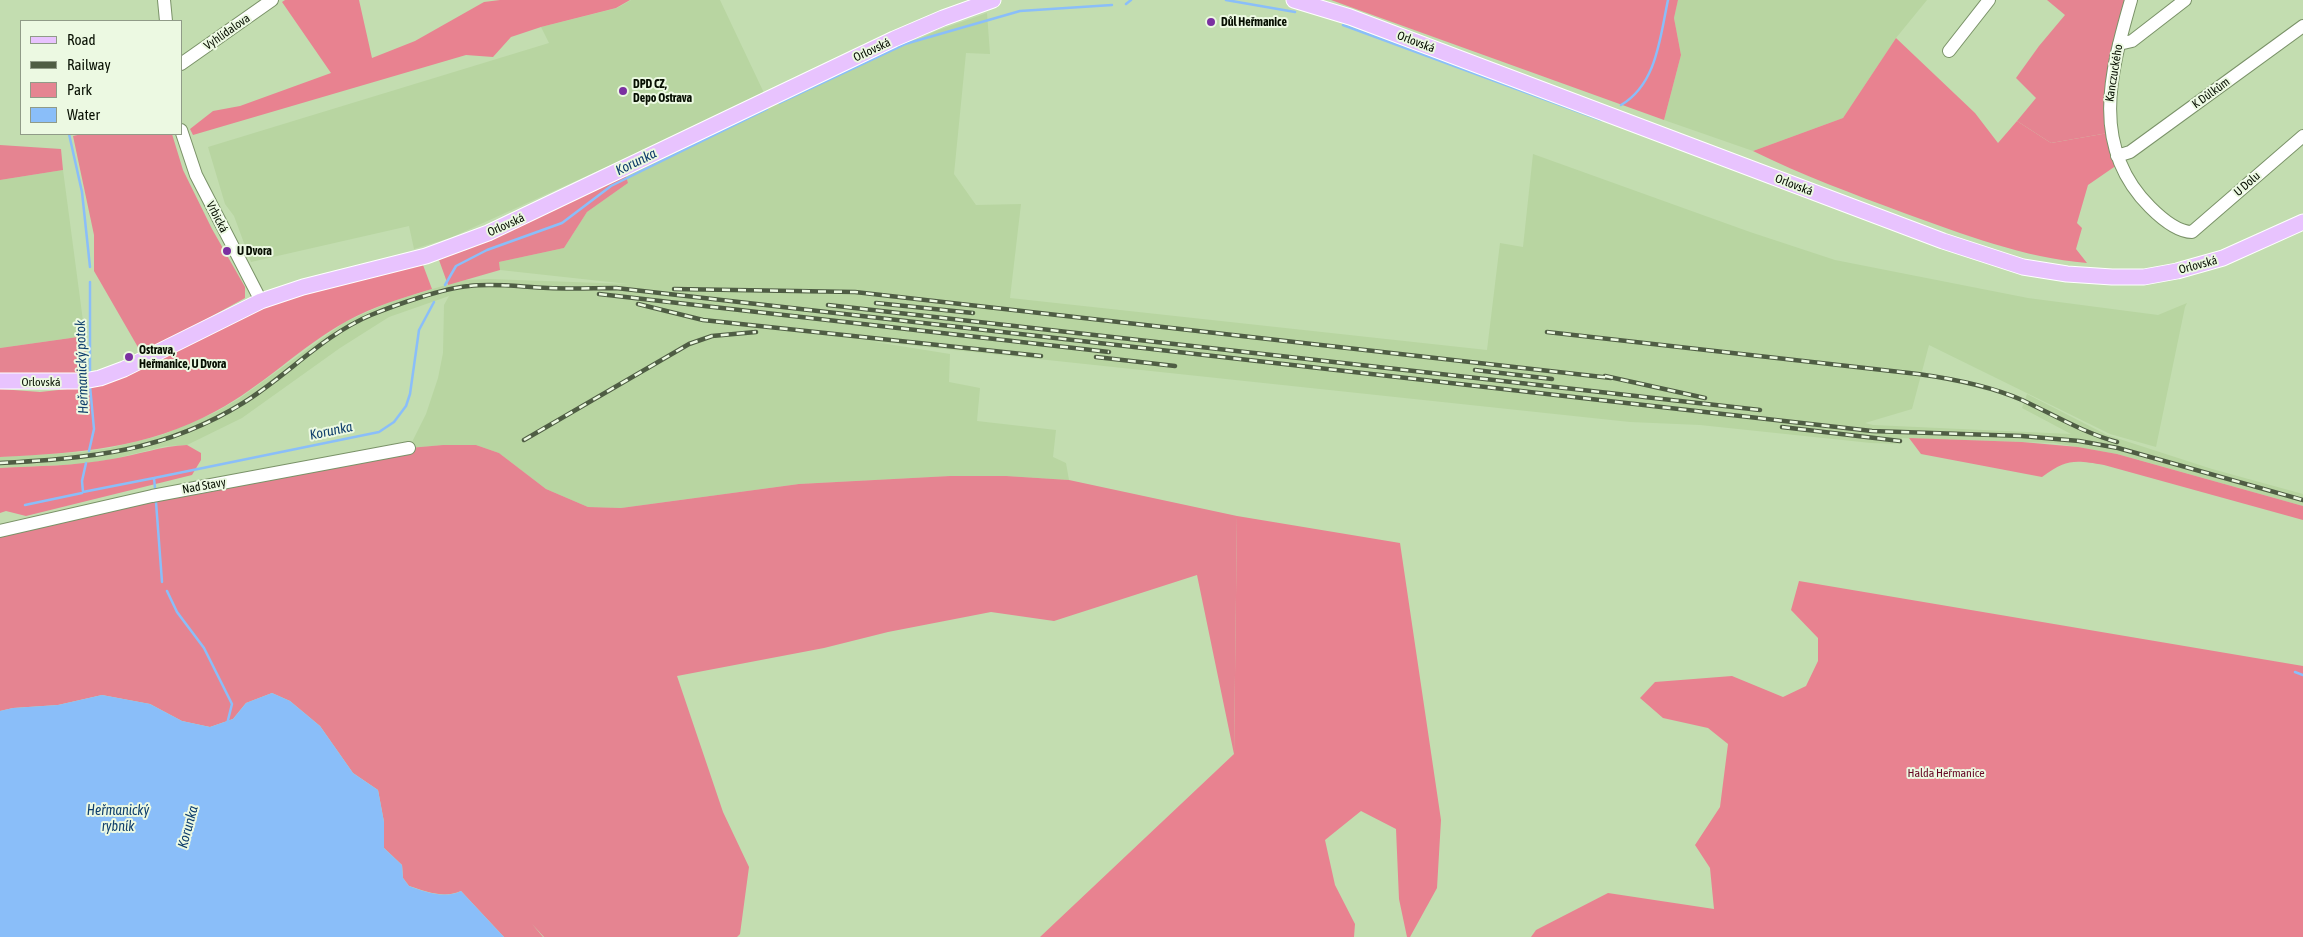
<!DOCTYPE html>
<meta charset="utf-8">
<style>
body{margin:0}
#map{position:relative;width:2303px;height:937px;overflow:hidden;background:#c3ddb0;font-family:"Asap Condensed",sans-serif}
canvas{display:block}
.legend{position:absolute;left:20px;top:20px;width:162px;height:115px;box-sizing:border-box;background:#ecf9e2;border:1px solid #909b88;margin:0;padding:6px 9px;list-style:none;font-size:15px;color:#070f02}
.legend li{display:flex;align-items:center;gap:10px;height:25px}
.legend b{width:25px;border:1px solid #909b88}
</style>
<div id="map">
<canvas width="2303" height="937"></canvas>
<ul class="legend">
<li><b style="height:6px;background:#e8c3fe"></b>Road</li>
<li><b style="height:6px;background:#4f5d44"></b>Railway</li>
<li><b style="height:14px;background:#e58491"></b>Park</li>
<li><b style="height:14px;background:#8abef9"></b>Water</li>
</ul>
</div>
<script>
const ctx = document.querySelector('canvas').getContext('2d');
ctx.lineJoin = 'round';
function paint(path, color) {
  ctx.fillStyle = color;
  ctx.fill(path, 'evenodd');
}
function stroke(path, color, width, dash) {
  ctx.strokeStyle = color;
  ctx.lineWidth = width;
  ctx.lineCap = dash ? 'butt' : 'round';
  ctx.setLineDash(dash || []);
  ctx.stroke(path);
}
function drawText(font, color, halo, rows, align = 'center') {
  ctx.font = font + ' "Asap Condensed",sans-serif';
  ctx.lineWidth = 4;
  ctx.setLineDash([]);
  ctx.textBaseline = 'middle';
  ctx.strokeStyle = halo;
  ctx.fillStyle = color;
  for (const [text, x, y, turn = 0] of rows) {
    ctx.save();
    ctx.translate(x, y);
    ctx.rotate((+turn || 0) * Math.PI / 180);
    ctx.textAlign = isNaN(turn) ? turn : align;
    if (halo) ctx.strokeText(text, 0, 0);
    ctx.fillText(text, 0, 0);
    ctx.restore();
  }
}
paint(new Path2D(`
 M 631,0 L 720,0 L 765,95 L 450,238 L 414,249 L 409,226 L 251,262 L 234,216 L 225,204 L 208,147 L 549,43 L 541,27 L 617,8 Z
 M 1678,0 L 1927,0 L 1896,38 L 1843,118 L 1753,151 L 1664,120 L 1681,55 L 1674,18 Z
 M 987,13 L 990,54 L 966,53 L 954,174 L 976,205 L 1021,204 L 1010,298 L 1487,350 L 1500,243 L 1523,247 L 1533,154 L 1750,232 L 1835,260 L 2028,298 L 2158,315 L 2187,303 L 2185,307 L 2156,447 L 2110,434 L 1929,345 L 1912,409 L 1865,423 L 1873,425 L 2071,434 L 2022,408 L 2027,394 L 2107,435 L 2212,469 L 2303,494 L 2303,506 L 2117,454 L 2054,443 L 1902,438 L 1901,444 L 1871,443 L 1700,425 L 1630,422 L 869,341 L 950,354 L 949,382 L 980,388 L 977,421 L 1056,430 L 1053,457 L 1066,463 L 1069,480 L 1006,476 L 950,476 L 799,484 L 621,508 L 588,507 L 546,489 L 499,453 L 476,445 L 443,445 L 409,448 L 426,414 L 438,378 L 443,353 L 444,305 L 449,296 L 389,317 L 340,348 L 242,418 L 187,445 L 166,446 L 113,459 L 83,464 L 0,468 L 0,457 L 82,452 L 110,448 L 162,435 L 216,412 L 240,398 L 345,322 L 390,302 L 432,289 L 465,280 L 489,279 L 628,284 L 500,270 L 499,262 L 564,248 L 587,212 L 628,183 L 625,172 L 936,31 Z
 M 63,170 L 85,336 L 0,348 L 0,180 Z`), '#b8d5a1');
paint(new Path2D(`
 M 2047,0 L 2127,0 L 2108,133 L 2051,143 L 2017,121 L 2036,98 L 2016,78 L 2039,46 L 2065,15 Z
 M 82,134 L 172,134 L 183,170 L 212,229 L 245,287 L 245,298 L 154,348 L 139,349 L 94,271 L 94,235 L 73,136 Z
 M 0,145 L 61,149 L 63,170 L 0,180 Z
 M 625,172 L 628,183 L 587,212 L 564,248 L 499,262 L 500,270 L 448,285 L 439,260 L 558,208 Z
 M 85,336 L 86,373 L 54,377 L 0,374 L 0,348 Z
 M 443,445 L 476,445 L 499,453 L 546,489 L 588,507 L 621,508 L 799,484 L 950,476 L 1006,476 L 1069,480 L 1237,516 L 1234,754 L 1197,575 L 1054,621 L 991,612 L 888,632 L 824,648 L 677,676 L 723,812 L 749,867 L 740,934 L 737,937 L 544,937 L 532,924 L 543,937 L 504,937 L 461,891 C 444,899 425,891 409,886 L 403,878 L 402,865 L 384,848 L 384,822 L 378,790 L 353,773 L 320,726 L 290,701 L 272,693 L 246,703 L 233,719 L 210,727 L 182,721 L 150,704 L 102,695 L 58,705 L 13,708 L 0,711 L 0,537 L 151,502 L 409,448 Z`), '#e58491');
paint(new Path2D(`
 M 285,0 L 359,0 L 372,58 L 415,41 L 484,2 L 500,0 L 630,0 L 616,8 L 541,27 L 511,37 L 493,57 L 466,55 L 193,135 L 190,129 L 213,111 L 240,106 L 331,73 L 282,2 Z
 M 1331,0 L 1678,0 L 1674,18 L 1681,55 L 1664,120 Z
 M 1896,38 L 1975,113 L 1998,143 L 2017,121 L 2051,143 L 2108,133 L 2117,165 L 2088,185 L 2077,223 L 2082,228 L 2076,249 L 2087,263 C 2024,258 1963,234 1904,213 C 1853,194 1802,175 1753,151 L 1843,118 Z
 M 416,264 L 423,265 L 432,289 C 402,298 374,306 347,321 C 300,347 263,386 216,411 C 146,449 77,453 0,457 L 0,389 L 40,392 L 95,386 L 129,375 L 262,305 Z
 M 1909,438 L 2022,442 L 2078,447 L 2117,454 L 2303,506 L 2303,520 L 2104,465 C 2074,460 2067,459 2042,477 L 1921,454 Z
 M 187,445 L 201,453 L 201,460 L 192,475 L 26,516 L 6,511 L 0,513 L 0,468 C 37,466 75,466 112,459 C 138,455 161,446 187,445 Z
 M 1237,516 L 1400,543 L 1441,820 L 1437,888 L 1410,937 L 1407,937 L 1399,899 L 1396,829 L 1361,811 L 1325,840 L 1335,885 L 1355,924 L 1354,937 L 1040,937 L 1234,754 Z
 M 1799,581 L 2303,666 L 2303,937 L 1531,937 L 1536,930 L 1608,893 L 1714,909 L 1710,868 L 1695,845 L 1720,807 L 1728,744 L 1708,728 L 1663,718 L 1640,698 L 1655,682 L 1732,676 L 1783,697 L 1806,686 L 1818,661 L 1818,638 L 1791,610 Z`), '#e88290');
paint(new Path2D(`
 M 272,693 L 290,701 L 320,726 L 353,773 L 378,790 L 384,822 L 384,848 L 402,865 L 403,878 L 409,886 C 425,892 445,899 461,891 L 504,937 L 0,937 L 0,711 L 13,708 L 58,705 L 102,695 L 150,704 L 182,721 L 210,727 L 233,719 L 246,703 Z`), '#8abef9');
stroke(new Path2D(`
 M 1226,0 L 1295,12
 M 1126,4 L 1131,0
 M 1343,25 L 1601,120
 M 779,103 L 905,44 L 1020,11 L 1112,5
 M 1621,105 C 1657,84 1660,37 1668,0
 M 69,134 L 82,192 L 90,267
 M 445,285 L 456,266 L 487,250 L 562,223 L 611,186 L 767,109
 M 90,375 L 90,282
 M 89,451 L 94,429 L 90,386
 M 86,463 L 82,481 L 83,492 L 154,478
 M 155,488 L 154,478 L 379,432 L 394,422 L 406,406 L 410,394 L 419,330 L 434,302
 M 156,502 L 162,582
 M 25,505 L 82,493
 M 167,591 L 177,612 L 204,648 L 232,704 L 227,724
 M 2295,672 L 2303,675`), '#8abef9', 2.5);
const minor = new Path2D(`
 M 164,0 L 166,21
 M 2131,0 C 2110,73 2090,147 2150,207 C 2160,217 2177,232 2192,232 L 2303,136
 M 2119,44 L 2132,41 L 2185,0
 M 1949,51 L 1989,0
 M 181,64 L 272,0
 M 181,130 L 196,175 L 261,301
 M 2117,156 L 2130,152 L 2303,26
 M 0,531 L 152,496 L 409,448`);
const major = new Path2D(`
 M 1294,0 L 1350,17 L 1943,241 L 2023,267 L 2067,274 L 2112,277 L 2144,277 L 2177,271 L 2223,258 L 2303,222
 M 0,381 L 84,381 L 100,378 L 124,369 L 261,301 L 303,287 L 426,256 L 488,233 L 894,39 L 943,18 L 993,0`);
stroke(minor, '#7a9268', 14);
stroke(major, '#fff', 17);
stroke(minor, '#fff', 12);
stroke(major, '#e8c3fe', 15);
const rail = new Path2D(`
 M 674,289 L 855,292 L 1611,378
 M 599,294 L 1109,352
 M 876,303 L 973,313
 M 638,304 L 703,320 L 1041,356
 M 828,305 L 1760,410
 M 1547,332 L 1918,374 C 1954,379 1990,386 2022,400 C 2054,415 2084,433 2117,442
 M 1096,357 L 1175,366
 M 1475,370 L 1552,379
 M 1605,376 L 1705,398
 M 1782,427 L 1900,441
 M 524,440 L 689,344 L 712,336 L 756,332
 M 0,463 C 90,458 164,452 243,403 C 287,376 323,335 371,315 C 395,305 444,288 469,286 C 496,283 521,287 548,288 C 571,289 594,288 616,288 L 1872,431 L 2022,436 L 2079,441 L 2118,448 L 2303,500`);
stroke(rail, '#4f5d44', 4.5);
stroke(rail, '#ecf9e2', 2.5, [8]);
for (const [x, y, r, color] of [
 [1211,22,5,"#7b30a1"],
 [623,91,5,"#7b30a1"],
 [227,251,5,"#7b30a1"],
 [129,357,5,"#7b30a1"]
]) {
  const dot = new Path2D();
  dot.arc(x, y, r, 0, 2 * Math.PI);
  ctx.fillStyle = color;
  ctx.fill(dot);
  stroke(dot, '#ecf9e2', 2);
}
drawText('bold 12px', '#070f02', '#ecf9e2', [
 ["Důl Heřmanice",1221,22],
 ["DPD CZ,",633,84],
 ["Depo Ostrava",633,98],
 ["U Dvora",237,251],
 ["Ostrava,",139,350],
 ["Heřmanice, U Dvora",139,364]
], 'left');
drawText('12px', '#070f02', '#ecf9e2', [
 ["Vyhlídalova",227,32,-35],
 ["Orlovská",1416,42,21],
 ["Orlovská",872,50,-25],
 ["Kanczuckého",2114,73,-81],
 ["K Důlkům",2211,93,-36],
 ["U Dolu",2247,184,-41],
 ["Orlovská",1794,185,21],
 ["Vrbická",217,217,63],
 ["Orlovská",506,225,-24],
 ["Orlovská",2198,265,-15],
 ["Orlovská",41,382],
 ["Nad Stavy",204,486,-10]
]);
drawText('12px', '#670925', '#ecf9e2', [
 ["Halda Heřmanice",1946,773]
]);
drawText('italic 14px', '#0f3e6c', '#ecf9e2', [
 ["Korunka",636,162,-26],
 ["Heřmanický potok",82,367,-92],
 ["Korunka",331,431,-12],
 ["Heřmanický",118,811],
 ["rybník",118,827],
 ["Korunka",188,827,-75]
]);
</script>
